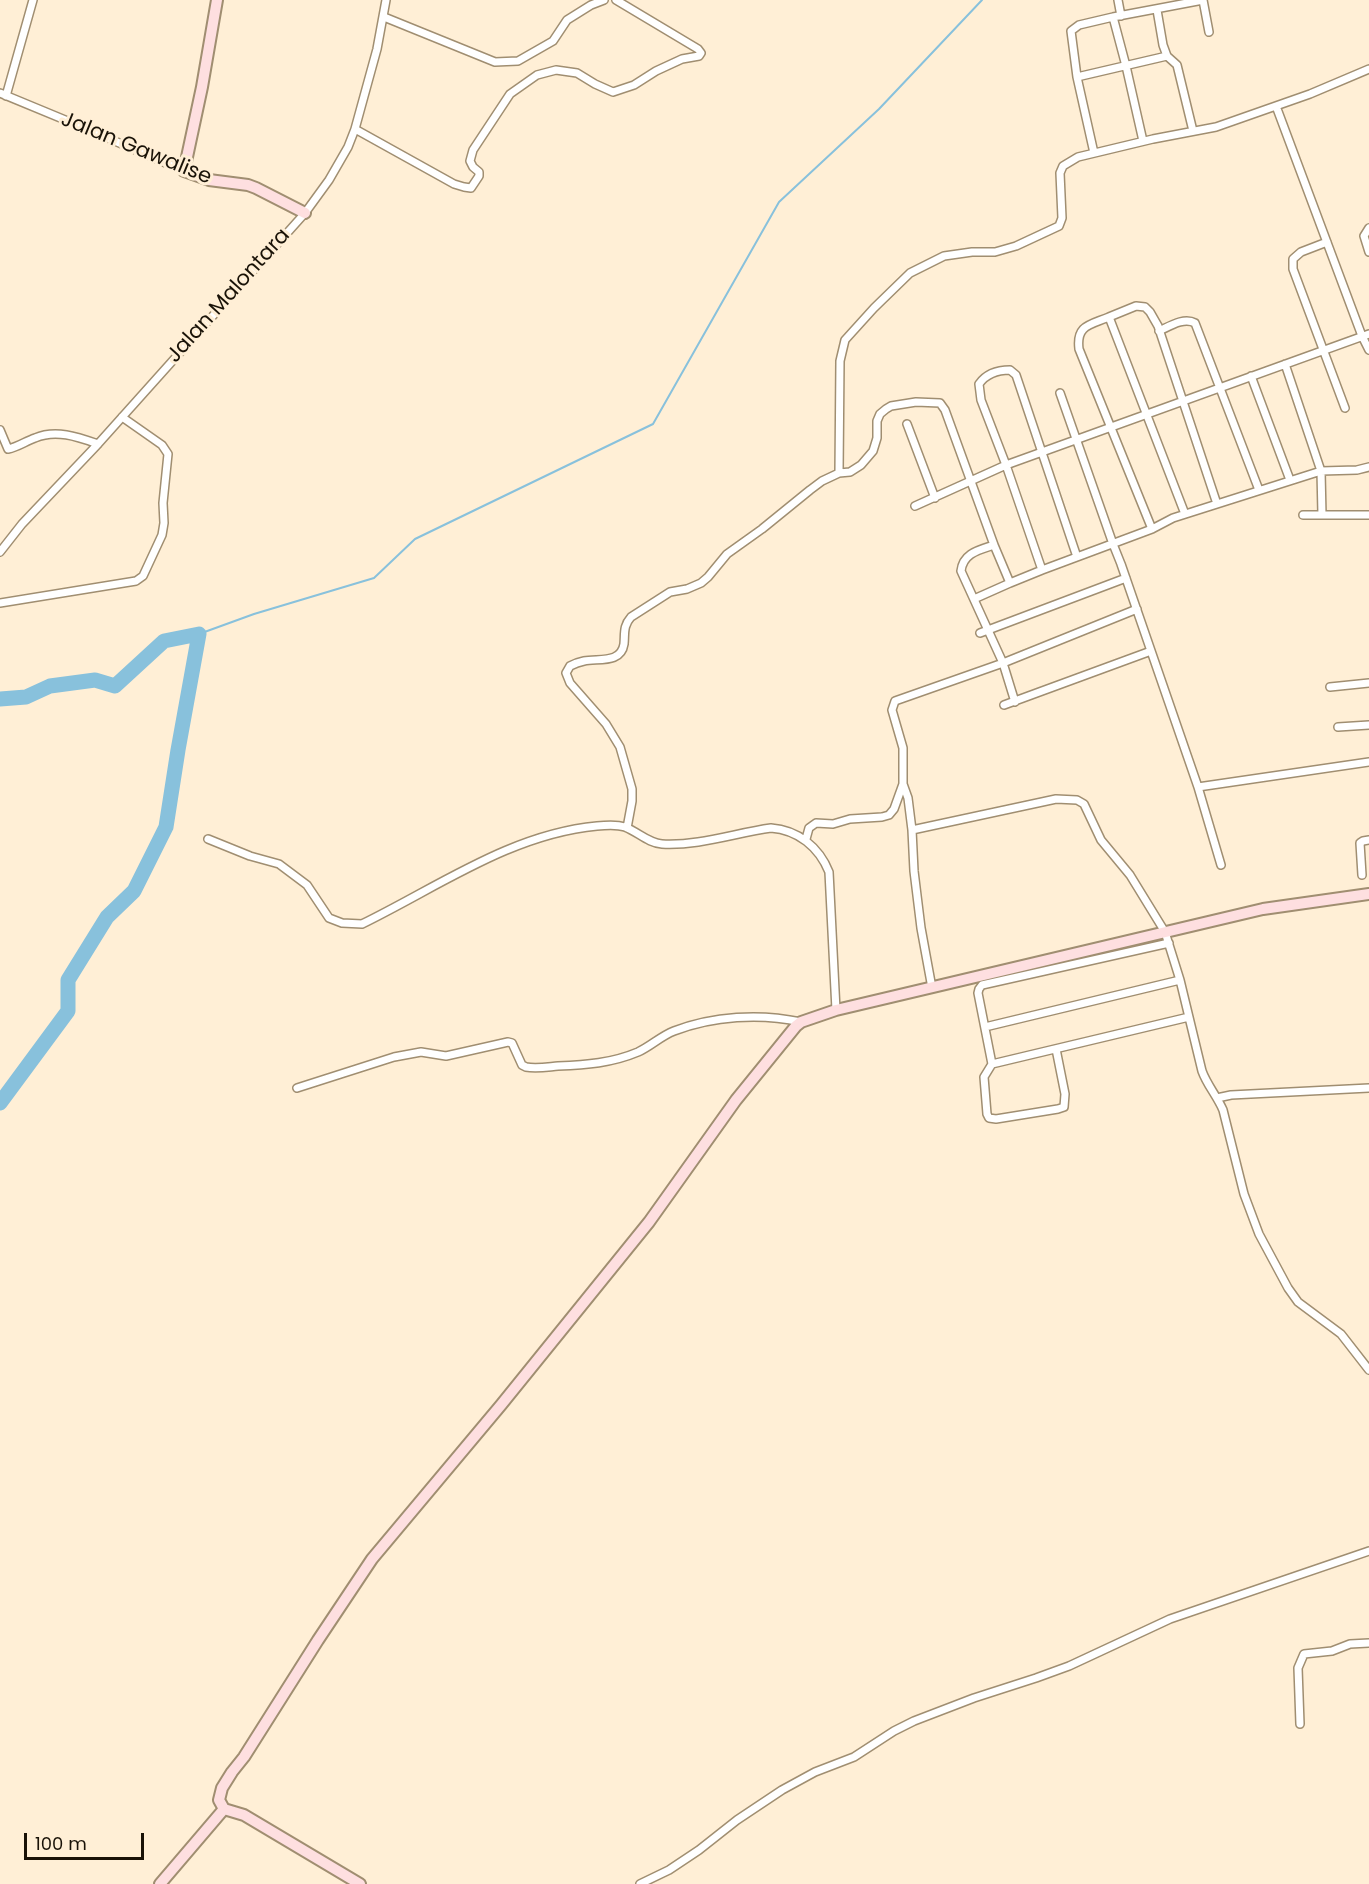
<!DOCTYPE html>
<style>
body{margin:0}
#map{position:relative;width:1369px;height:1884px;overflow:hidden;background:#ffefd6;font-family:Poppins,sans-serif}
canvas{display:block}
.scale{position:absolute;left:24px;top:1833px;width:120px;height:27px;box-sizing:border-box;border:3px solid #191207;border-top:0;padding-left:8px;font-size:18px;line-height:21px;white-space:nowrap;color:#191207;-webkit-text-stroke:4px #ffefd6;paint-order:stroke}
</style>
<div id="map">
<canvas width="1369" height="1884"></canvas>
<div class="scale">100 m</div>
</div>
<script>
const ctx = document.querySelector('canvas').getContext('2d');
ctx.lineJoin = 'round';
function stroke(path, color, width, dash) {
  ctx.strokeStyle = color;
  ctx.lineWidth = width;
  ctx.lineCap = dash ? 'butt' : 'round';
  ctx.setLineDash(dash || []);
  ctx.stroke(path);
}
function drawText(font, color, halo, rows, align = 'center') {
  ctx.font = font + ' Poppins,sans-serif';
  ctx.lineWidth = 6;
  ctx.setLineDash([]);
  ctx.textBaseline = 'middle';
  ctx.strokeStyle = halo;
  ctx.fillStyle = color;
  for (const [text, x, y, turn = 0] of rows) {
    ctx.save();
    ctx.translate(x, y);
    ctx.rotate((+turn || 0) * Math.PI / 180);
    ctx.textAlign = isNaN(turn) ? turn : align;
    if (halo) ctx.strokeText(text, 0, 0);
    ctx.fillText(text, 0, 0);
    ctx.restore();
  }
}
stroke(new Path2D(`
 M 199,634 L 254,614 L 374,578 L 415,539 L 653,424 L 779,202 L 879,109 L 982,0`), '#88c1dc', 2);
stroke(new Path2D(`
 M 0,699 L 26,697 L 50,686 L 95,680 L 115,686 L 164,641 L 199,634 L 178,750 L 166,827 L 134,891 L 107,917 L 68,980 L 68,1011 L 0,1103`), '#88c1dc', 15);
const street = new Path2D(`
 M 1118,0 L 1121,16
 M 1157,10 L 1163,45 L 1167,56 L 1177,65 L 1193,131
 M 384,17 L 495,62 L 518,61 L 553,41 L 567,20 L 591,5 L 604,0
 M 1113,17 L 1126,66 L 1143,141
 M 1077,77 L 1167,56
 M 0,93 L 87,129 L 184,171
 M 6,96 L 33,0
 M 1276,106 L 1362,336 L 1369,350
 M 355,129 L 454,184 L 464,187 L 471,188 L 479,176 L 479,172 L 473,167 L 470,161 L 473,150 L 510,94 L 537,75 L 556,70 L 577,73 L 595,84 L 613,92 L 634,85 L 656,71 L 682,59 L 699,56 L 701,53 L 698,49 L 616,0
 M 1094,153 L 1077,77 L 1071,31 L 1079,25 L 1113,17 L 1203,0 L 1209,32
 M 1369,228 L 1364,236 L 1369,252
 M 1327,242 L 1301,252 L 1293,259 L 1293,269 L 1345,408
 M 1109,317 L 1136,306 L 1145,307 L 1150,312 L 1158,326 L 1217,504
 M 1159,331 C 1170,326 1184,317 1195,323 L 1259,490
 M 1369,334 L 1006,465 L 1042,570 L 1152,529 L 1173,518 L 1321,471 L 1357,470 L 1369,467
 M 1285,364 L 1321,471 L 1322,515 L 1369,515
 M 1251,376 L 1290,480
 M 1060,393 L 1113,544 L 1121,564 L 1198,787 L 1221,865
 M 907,424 L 935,498
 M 0,430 L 8,449 C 18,447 26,441 35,438 C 56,429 78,437 98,444
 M 839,473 L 840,361 L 845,340 L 874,308 L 910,273 L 944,256 L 972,252 L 995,252 L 1016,246 L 1059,226 L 1062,218 L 1060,173 L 1063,166 L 1078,157 L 1153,139 L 1216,127 L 1310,94 L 1369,69
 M 915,506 L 1006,465 L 981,400 L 979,384 C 986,374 998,370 1010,370 L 1016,375 L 1077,557
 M 1303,515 L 1322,515
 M 1152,529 L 1079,349 C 1076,325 1090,325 1109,317 L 1185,514
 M 0,552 L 22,524 L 98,444 L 305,213 L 329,180 L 348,147 L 355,129 L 377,49 L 386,0
 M 974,599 L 1010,583
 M 0,603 L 136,581 L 143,576 L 162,535 L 164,523 L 163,503 L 168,454 L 162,445 L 122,417
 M 980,633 L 1126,578
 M 1330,687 L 1369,683
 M 1015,702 L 1003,663 L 961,571 C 963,553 979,550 994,545 L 1010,583 L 1042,570
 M 1004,705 L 1151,651
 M 1338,727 L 1369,725
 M 903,784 L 908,798 L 912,830 L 914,871 L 921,928 L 932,988
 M 1198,787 L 1369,762
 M 627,828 L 632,801 L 632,789 L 620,747 L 606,724 L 570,683 L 566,673 L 570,666 C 574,664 579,662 584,661 C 598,658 621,664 624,644 C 625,633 623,626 631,617 L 670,592 L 687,589 L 701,583 L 708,577 L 727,554 L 762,529 L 810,490 L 822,481 L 839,473 L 850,472 L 861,465 L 873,451 L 877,438 L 877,421 L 880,414 L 886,409 L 891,406 L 916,402 L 940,403 L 945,410 L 994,545
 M 912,830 L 1056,799 L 1077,800 L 1084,804 L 1101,840 L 1130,875 L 1165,932 L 1180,980 L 1202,1071 C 1207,1085 1217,1096 1223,1110 L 1244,1194 L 1259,1234 L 1288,1288 L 1298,1302 L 1341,1334 L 1369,1370
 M 208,839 L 250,856 L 279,864 L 307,885 L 329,918 L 342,923 L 362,924 C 438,887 511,834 597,826 C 606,825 616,824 625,827 C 638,832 648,843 662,844 C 699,846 735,833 771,828 C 798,830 819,847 829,872 L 836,1010
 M 806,839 L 809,828 L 816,823 L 833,824 L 850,819 L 882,817 L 889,815 L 894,809 L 903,784 L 903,748 L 892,710 L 895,701 L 1003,663 L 1137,609
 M 1362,875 L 1360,843 L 1363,841 L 1369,840
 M 985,1027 L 1180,980
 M 1056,1049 L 1065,1094 L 1064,1107 L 1058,1109 L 996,1119 L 989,1118 L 987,1114 L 984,1077 L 992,1064 L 1189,1017
 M 992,1064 L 978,993 L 979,989 L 982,985 L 1169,943
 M 297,1088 L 394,1057 L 421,1052 L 446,1056 L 508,1042 L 512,1043 L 522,1065 L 526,1067 C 536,1069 547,1067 558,1066 C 586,1065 612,1063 638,1052 C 651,1046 661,1036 674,1031 C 713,1016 760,1013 801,1022
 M 1217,1098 L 1231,1095 L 1369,1088
 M 1300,1724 L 1298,1668 L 1304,1654 L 1332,1651 L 1350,1644 L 1369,1643
 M 640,1884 L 669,1870 L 699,1850 L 737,1820 L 782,1790 L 815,1772 L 854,1757 L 894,1731 L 914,1721 L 974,1698 L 1036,1678 L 1069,1666 L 1170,1619 L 1369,1551`);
const secondary = new Path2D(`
 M 217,0 L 202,87 L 184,171 L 209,180 L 248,185 L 256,188 L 305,213
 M 224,1809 L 219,1800 L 222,1788 L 232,1772 L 244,1757 L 318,1640 L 372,1559 L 501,1405 L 649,1222 L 736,1100 L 796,1026 L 801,1022 L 836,1010 L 1263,909 L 1369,894
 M 160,1884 L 224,1809 L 244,1815 L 360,1884`);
stroke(street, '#a08e71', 10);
stroke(secondary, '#a08e71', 14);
stroke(street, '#fff', 7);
stroke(secondary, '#fedfe0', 10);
drawText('21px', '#191207', '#ffefd6', [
 ["Jalan Gawalise",136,149,22],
 ["Jalan Malontara",229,296,-48]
]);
</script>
